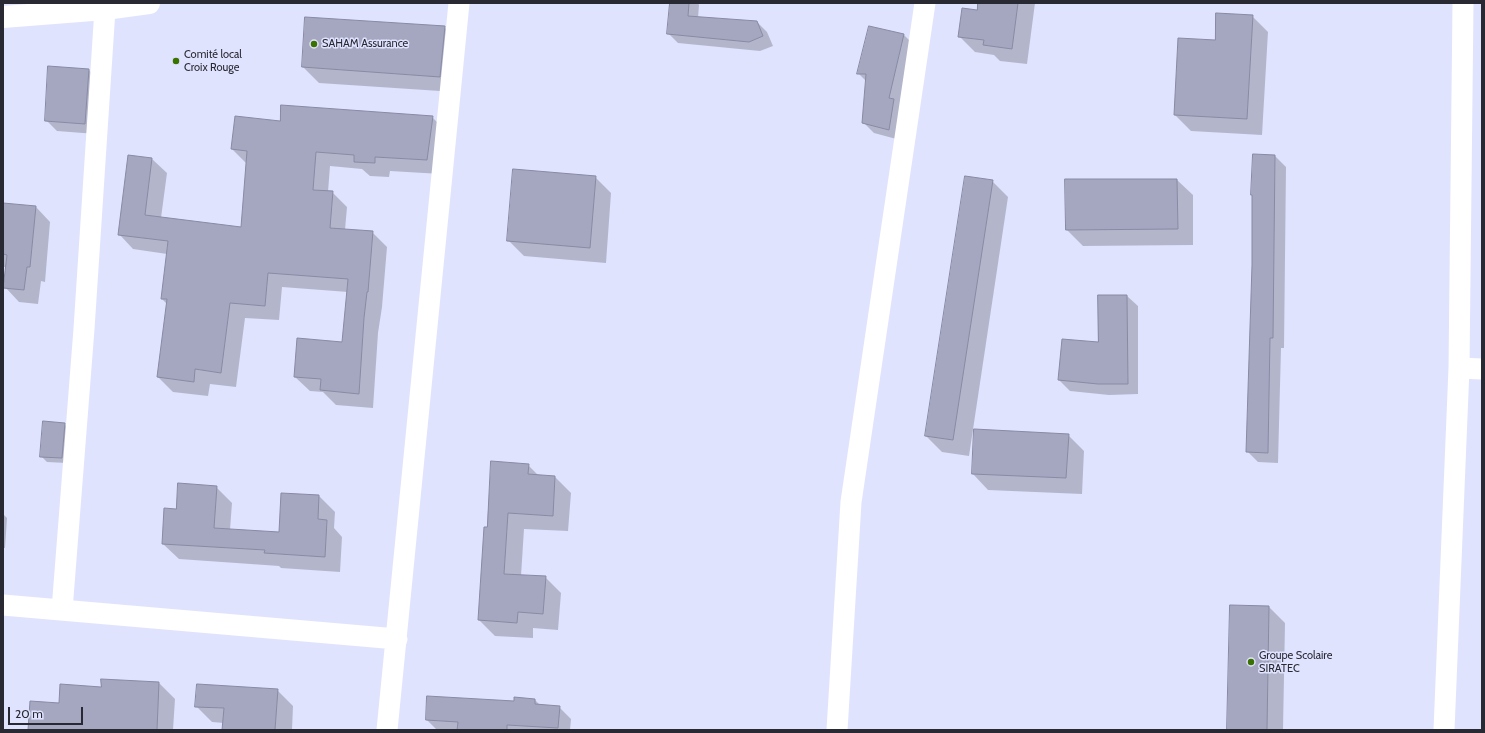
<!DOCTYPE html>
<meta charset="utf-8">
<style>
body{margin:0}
#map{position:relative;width:1485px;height:733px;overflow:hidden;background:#e0e3fe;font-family:Cabin,sans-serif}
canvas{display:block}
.frame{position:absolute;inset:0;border:4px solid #282933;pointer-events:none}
.scale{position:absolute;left:8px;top:707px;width:75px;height:18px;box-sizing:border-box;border:2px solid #282933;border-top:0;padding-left:5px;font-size:12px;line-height:14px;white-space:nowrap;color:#282933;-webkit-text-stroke:3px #e0e3fe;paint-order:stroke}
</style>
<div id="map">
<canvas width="1485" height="733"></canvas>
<div class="frame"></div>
<div class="scale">20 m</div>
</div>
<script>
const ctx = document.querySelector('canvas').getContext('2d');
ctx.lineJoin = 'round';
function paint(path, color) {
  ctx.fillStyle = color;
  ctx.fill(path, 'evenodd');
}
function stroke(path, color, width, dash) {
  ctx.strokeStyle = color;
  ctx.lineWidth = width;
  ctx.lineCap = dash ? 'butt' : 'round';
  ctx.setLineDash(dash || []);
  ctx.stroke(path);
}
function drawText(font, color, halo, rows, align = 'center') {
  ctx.font = font + ' Cabin,sans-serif';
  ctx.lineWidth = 3;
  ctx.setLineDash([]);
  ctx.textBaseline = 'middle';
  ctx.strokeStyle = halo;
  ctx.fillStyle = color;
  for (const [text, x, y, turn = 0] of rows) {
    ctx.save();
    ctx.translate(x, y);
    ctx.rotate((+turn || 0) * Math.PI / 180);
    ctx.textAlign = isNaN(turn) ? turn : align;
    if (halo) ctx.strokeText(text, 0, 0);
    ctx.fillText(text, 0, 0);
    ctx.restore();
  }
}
paint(new Path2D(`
 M 671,3 L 698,3 L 699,5 L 698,18 L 757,22 L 767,32 L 773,46 L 760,51 L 678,43 L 668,33 Z
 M 979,3 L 1035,3 L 1027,64 L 1000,61 L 994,55 L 975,52 L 959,36 L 978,11 Z
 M 1252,16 L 1268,32 L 1262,135 L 1191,131 L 1175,115 L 1179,39 L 1216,41 Z
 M 444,27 L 460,43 L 455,92 L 319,83 L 303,67 Z
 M 869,28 L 904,35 L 915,46 L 900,140 L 874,133 L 863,122 L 866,81 L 858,73 Z
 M 89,70 L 99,81 L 96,134 L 57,131 L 46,120 Z
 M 432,117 L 447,132 L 441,174 L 390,171 L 389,177 L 370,176 L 362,169 L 330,166 L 328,192 L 332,192 L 347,207 L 345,230 L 372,232 L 387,247 L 382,307 L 378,333 L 373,408 L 336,405 L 323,392 L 310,391 L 295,377 L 343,343 L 348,292 L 282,287 L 279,320 L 245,318 L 236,387 L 210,384 L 208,396 L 173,392 L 158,377 L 167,304 L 162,299 L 167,254 L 133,249 L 119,234 L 152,159 L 167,173 L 161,218 L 242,228 L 246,163 L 232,149 L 281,122 Z
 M 1254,155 L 1275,156 L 1286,167 L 1284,348 L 1281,348 L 1278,463 L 1258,462 L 1247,451 L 1253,265 Z
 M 595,177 L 611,193 L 606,263 L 524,256 L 508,240 Z
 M 1066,180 L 1177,180 L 1193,195 L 1193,245 L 1083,246 L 1067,230 Z
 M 992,181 L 1008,197 L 969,456 L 942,452 L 926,436 Z
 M 3,204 L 36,207 L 50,222 L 45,282 L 41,281 L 38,304 L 19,302 L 5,287 L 6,267 L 3,267 Z
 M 1127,296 L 1138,306 L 1138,394 L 1109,395 L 1070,391 L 1059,380 L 1099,344 Z
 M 64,424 L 69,429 L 67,463 L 47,462 L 41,456 Z
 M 1068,435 L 1084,451 L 1082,494 L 988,490 L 973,474 Z
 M 528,465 L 539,476 L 555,477 L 571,493 L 568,531 L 524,529 L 521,576 L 545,577 L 561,593 L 558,630 L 533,628 L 533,638 L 495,636 L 479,620 L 488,528 Z
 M 216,487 L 232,503 L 230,530 L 280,533 L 319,496 L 335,512 L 334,528 L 342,537 L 340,572 L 281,568 L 279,566 L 179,559 L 163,544 L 177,510 Z
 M 3,514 L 7,518 L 5,548 L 3,548 Z
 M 1269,607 L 1285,623 L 1283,730 L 1228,730 Z
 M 102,680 L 159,683 L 175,699 L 173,730 L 29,730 L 60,704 L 102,688 Z
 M 277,690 L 293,706 L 292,730 L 223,730 L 224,723 L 212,722 L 196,706 Z
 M 428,697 L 515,702 L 535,700 L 541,706 L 559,707 L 571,719 L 570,730 L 437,730 L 427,720 Z`), '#0003');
const building = new Path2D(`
 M 670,3 L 689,3 L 688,16 L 757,21 L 763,36 L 749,42 L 667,34 Z
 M 978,3 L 1018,3 L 1012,49 L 983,45 L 984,40 L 958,37 L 962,8 L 977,10 Z
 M 1216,13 L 1253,15 L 1247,119 L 1174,115 L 1178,38 L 1215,40 Z
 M 305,17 L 445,26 L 440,77 L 302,67 Z
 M 869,26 L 904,34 L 889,98 L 894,99 L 889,130 L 862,123 L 866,74 L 857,74 Z
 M 48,66 L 89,69 L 85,124 L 45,121 Z
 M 281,105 L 433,116 L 427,160 L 375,157 L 375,163 L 354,162 L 354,155 L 316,152 L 313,190 L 333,191 L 330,228 L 373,231 L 368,292 L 367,292 L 364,318 L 359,394 L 320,390 L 321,379 L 294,377 L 297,338 L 342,342 L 348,279 L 268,273 L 265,306 L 230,303 L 221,373 L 195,369 L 194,382 L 157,377 L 167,299 L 161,299 L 168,241 L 118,235 L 128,155 L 152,158 L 145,215 L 241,227 L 247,151 L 231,149 L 235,116 L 280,121 Z
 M 1253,154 L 1275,155 L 1273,338 L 1270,338 L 1268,453 L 1246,452 L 1252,265 L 1252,195 L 1251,195 Z
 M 513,169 L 596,176 L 590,248 L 507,241 Z
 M 965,176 L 993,180 L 953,440 L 925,436 Z
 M 1065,179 L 1177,179 L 1178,229 L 1066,230 Z
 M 3,203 L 36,206 L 30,267 L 27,267 L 24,290 L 3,288 L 7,255 L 3,254 Z
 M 1098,295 L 1127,295 L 1128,384 L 1098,384 L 1058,380 L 1062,339 L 1098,342 Z
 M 43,421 L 65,423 L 62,458 L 40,457 Z
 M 974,429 L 1069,434 L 1066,478 L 972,474 Z
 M 491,461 L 529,464 L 528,474 L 555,476 L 553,516 L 508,513 L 504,574 L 546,576 L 543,614 L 518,612 L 517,623 L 478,620 L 484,527 L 487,527 Z
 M 178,483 L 217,486 L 214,528 L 279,532 L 281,493 L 319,495 L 318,519 L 327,520 L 325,557 L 264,553 L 265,550 L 162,544 L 164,508 L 176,509 Z
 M 1230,605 L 1269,606 L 1267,730 L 1227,730 Z
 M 101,679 L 159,682 L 157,730 L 28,730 L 30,701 L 59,703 L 60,684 L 101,687 Z
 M 197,684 L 278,689 L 275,730 L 222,730 L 224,708 L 195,707 Z
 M 427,696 L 514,701 L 514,697 L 535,699 L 535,704 L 560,706 L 558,728 L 507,725 L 507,730 L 457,730 L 458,722 L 426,720 Z`);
paint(building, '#a5a7c1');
stroke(building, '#888aa4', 1);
stroke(new Path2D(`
 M 1459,368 L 1482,369
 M 3,605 L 397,639
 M 62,610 L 84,329 L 105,9
 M 387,730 L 459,3
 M 837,730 L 851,502 L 925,3
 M 1444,730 L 1459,368 L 1463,3`), '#fff', 21);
stroke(new Path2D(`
 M 3,17 L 105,9 L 149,3`), '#fff', 22);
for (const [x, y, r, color] of [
 [314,44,4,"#3a7200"],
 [176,61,4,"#3a7200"],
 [1251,662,4,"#3a7200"]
]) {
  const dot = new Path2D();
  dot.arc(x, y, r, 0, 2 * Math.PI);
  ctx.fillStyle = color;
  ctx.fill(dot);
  stroke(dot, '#e0e3fe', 1.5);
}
drawText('11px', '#282933', '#e0e3fe', [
 ["SAHAM Assurance",322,44],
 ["Comité local",184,55],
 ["Croix Rouge",184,68],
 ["Groupe Scolaire",1259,656],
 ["SIRATEC",1259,669]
], 'left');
</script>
